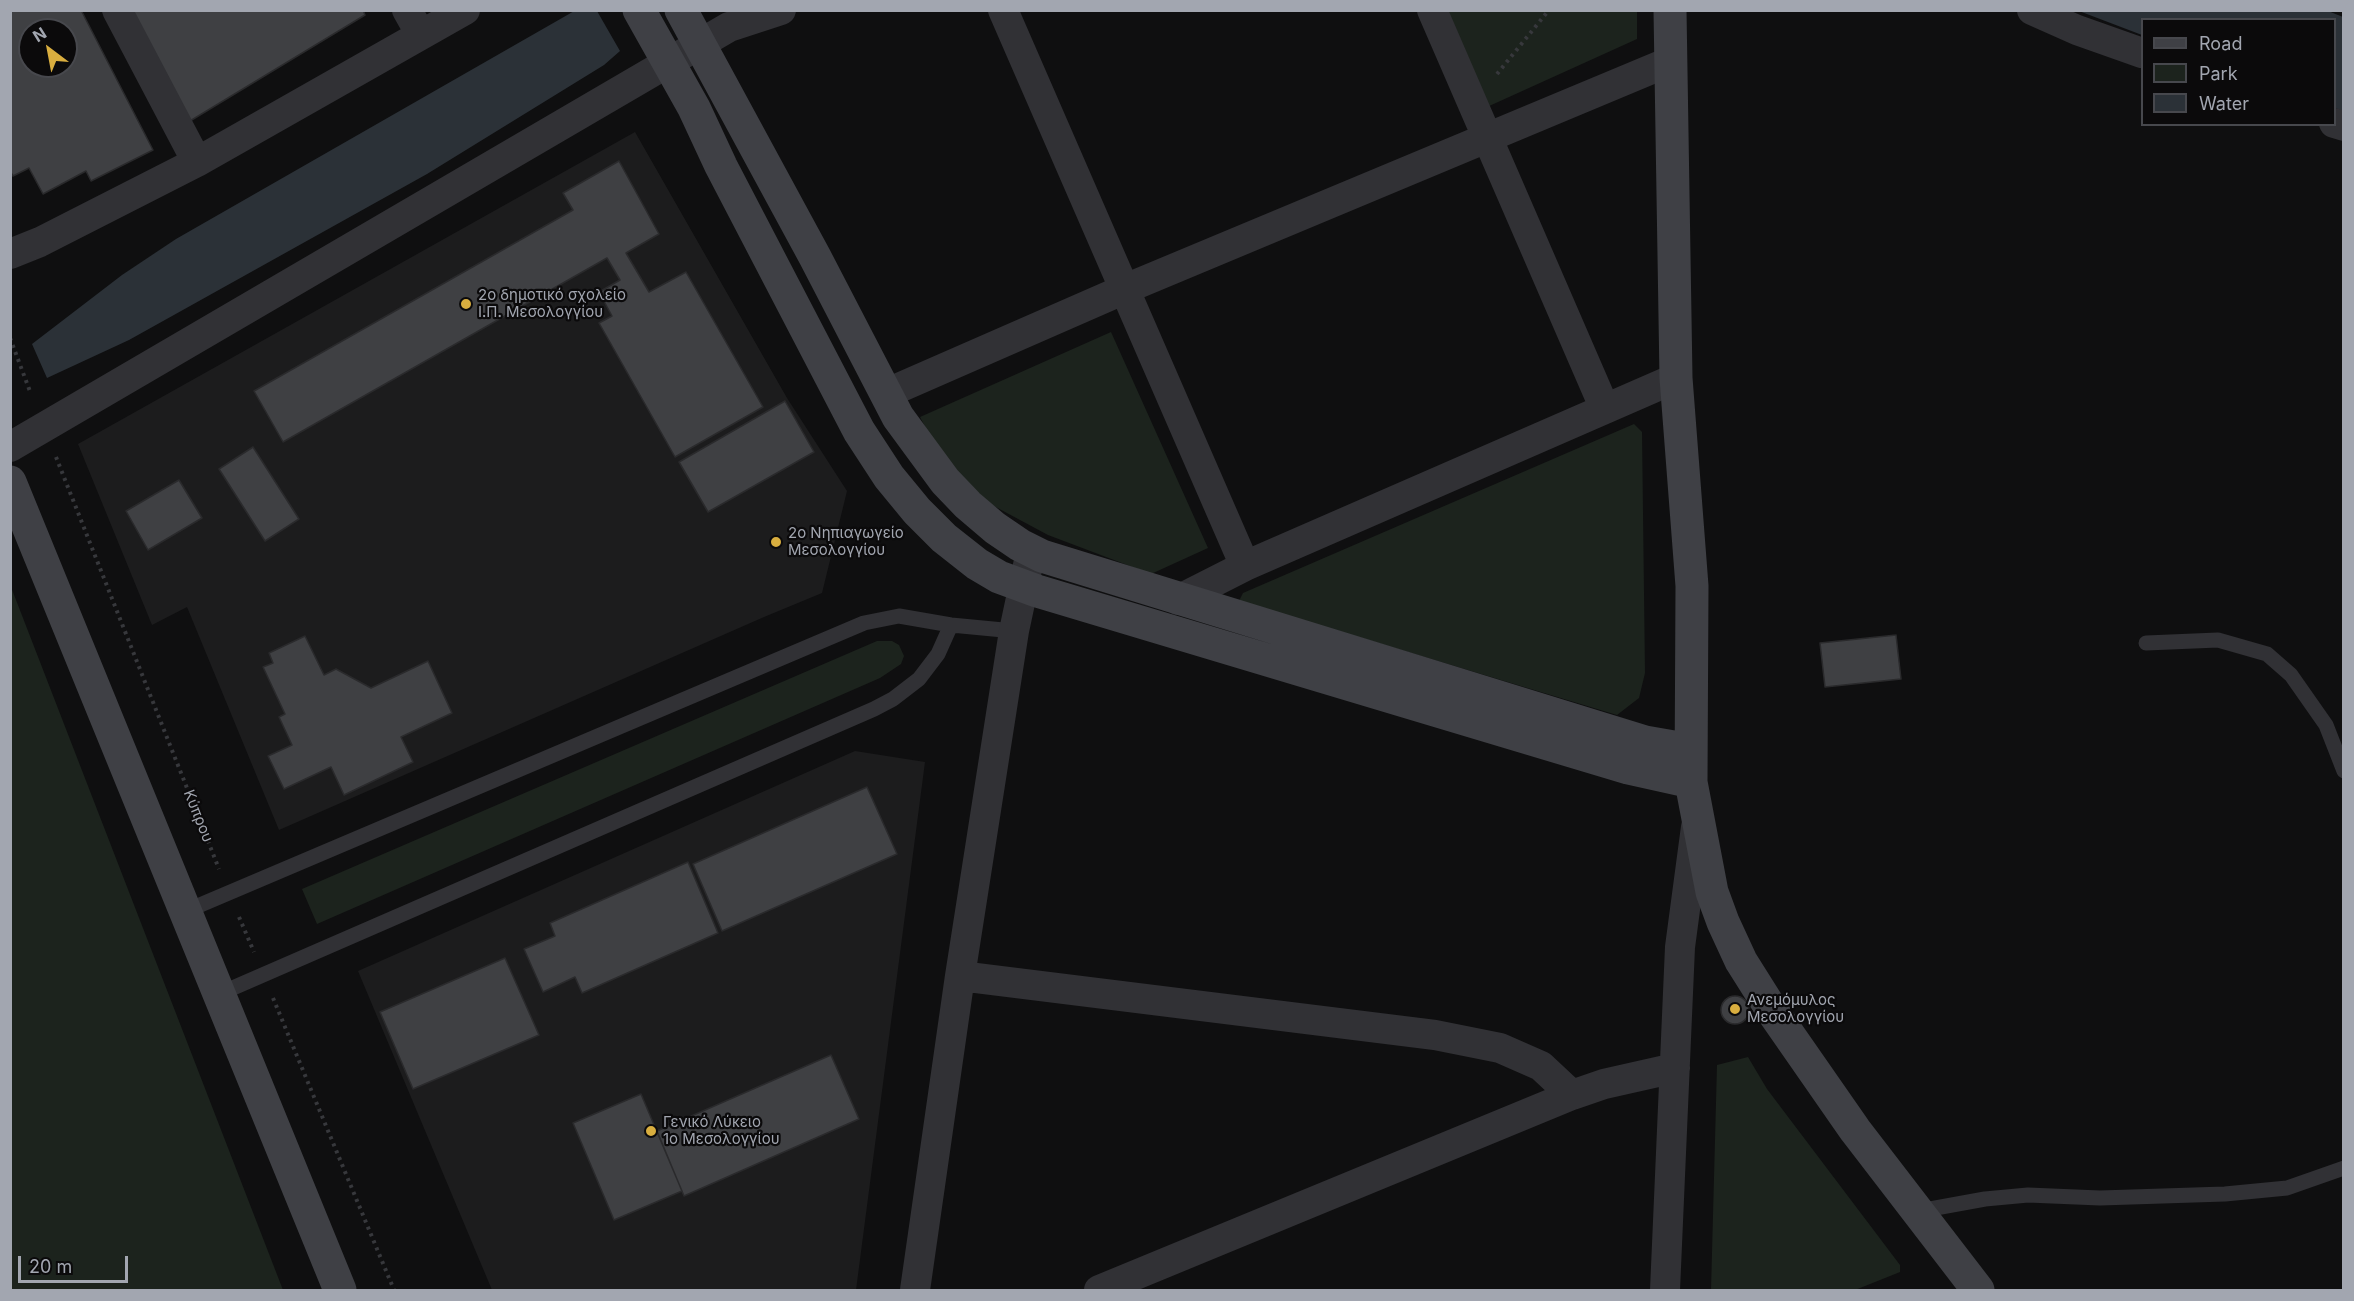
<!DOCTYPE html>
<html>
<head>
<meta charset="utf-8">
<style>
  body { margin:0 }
  #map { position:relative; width:2354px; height:1301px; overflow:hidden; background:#0f0f10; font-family:Inter,sans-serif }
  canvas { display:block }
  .frame { position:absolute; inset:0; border:12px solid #a2a6b0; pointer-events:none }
  .legend { position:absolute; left:2141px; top:18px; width:195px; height:108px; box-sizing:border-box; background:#0b0a0b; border:2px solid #47484d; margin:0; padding:8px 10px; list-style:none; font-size:18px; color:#a2a6b0 }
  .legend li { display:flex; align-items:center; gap:12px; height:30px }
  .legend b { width:30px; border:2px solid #47484d }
  .north { position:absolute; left:18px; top:18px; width:60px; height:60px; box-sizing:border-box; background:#0b0a0b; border:2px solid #47484d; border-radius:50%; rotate:328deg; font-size:16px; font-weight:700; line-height:24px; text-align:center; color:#a2a6b0 }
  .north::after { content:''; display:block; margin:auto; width:21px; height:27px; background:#d9ae3f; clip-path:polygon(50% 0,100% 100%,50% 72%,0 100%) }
  .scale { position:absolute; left:18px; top:1256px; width:110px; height:27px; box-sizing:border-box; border:3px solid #a2a6b0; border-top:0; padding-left:8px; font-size:18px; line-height:21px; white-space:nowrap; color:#a2a6b0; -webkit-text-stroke:4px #0b0a0b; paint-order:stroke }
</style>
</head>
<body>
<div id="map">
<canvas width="2354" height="1301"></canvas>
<div class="frame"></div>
<ul class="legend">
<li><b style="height:8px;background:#3f4045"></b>Road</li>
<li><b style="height:16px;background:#1c231d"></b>Park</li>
<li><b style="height:16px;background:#2b3137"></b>Water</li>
</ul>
<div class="north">N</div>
<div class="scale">20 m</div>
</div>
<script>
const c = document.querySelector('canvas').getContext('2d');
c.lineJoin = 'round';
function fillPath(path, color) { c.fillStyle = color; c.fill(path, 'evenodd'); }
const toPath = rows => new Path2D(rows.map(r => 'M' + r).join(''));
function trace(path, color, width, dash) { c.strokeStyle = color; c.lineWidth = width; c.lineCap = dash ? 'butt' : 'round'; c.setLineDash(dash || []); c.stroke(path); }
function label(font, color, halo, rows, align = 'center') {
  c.font = font + ' Inter,sans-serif'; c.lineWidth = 4.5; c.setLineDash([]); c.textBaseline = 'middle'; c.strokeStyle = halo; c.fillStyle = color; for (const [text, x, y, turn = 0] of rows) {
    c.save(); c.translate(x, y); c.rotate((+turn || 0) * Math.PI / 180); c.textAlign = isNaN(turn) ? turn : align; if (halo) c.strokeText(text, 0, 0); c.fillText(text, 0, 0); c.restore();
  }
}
fillPath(toPath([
  [635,132,787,398,847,491,822,593,764,617,279,830,187,607,152,625,78,444],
  [855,751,925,762,856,1290,492,1290,358,971]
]), '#1c1c1d');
fillPath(toPath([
  [1448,11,1637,11,1637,39,1487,107],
  [1111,332,1208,548,1151,574,1048,535,992,505,943,461,920,417],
  [1634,424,1642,432,1645,673,1639,698,1617,715,1239,601,1243,593],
  [10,587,11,587,283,1290,11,1290],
  [877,641,892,641,899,645,904,656,901,664,880,678,317,924,302,889],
  [1748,1057,1767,1089,1900,1265,1900,1272,1855,1290,1711,1290,1717,1065]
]), '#1c231d');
fillPath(toPath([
  [576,10,597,11,620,51,604,65,427,174,129,340,47,378,32,344,122,275,176,239],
  [2079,11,2328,11,2343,17,2343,111,2335,108,2334,20,2142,20,2142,35]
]), '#2b3137');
const building = toPath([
  [10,10,81,10,153,150,91,181,86,171,43,194,29,168,13,176,10,171,10,10],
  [30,30,66,30,66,66,30,66,30,30],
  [122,10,363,10,365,15,190,121,122,10],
  [619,161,659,234,626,253,649,292,686,272,763,407,675,457,599,323,612,316,599,292,620,280,607,258,283,442,254,391,573,210,563,193,619,161],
  [785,401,814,452,708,512,679,462,785,401],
  [253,447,299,519,265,541,219,469,253,447],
  [179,480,202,518,148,550,126,511,179,480],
  [1896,635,1901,679,1825,687,1820,643,1896,635],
  [305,636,324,675,336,669,371,688,428,661,452,713,401,737,413,762,344,795,331,767,284,789,268,756,292,745,279,717,285,714,263,667,273,663,269,653,305,636],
  [867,787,897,854,722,931,693,864,867,787],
  [688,862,718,933,582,993,575,977,543,992,524,949,555,936,550,923,688,862],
  [505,958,539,1035,413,1089,380,1012,505,958],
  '1721 1010a14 14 0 1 1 28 0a14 14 0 1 1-28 0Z',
  [831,1055,859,1119,684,1196,657,1131,831,1055],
  [641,1094,682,1191,614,1220,573,1123,641,1094]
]);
fillPath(building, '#3f4043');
trace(building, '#2a2a2c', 1.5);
trace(toPath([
  [1497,74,1549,10],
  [10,338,31,394],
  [56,457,219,869],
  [239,917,254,952],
  [273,998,394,1290]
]), '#37383c', 4, [3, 4.5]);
trace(toPath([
  [2146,643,2218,640,2267,654,2291,675,2326,725,2344,771],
  [186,911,864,623,899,616,951,625,1014,631],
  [219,994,874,709,893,699,919,679,938,654,951,625],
  [1919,1211,1985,1199,2028,1195,2100,1198,2225,1194,2287,1188,2344,1168]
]), '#313135', 15);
trace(toPath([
  [117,10,197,162],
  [407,10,421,35],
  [1003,10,1245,566],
  [1432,10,1605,409],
  [2032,10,2077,30,2142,53],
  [2334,123,2344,126],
  [10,254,40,242,197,162,465,10],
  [885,394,1125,289,1671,61],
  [10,447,729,27,781,10],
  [1178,600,1245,566,1676,378],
  [960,976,1435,1035,1500,1048,1541,1066,1572,1095],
  [915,1290,960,976,1014,631,1031,551],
  [1099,1290,1572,1095,1604,1084,1675,1068],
  [1665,1290,1680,947,1696,827]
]), '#313135', 30);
trace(toPath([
  [639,10,694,108,721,166,859,431,889,477,917,511,944,538,977,564,999,577,1037,591,1628,768,1691,782],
  [681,10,815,257,898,417,945,481,968,505,995,528,1020,545,1042,556,1645,742,1691,750],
  [1670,10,1676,378,1692,586,1691,782,1712,892,1723,922,1741,961,1775,1015,1855,1130,1978,1290],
  [10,482,340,1290]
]), '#3f4045', 33);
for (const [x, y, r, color] of [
  [466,304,6,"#d9ae3f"],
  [776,542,6,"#d9ae3f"],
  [1735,1009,6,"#d9ae3f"],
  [651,1131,6,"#d9ae3f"]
]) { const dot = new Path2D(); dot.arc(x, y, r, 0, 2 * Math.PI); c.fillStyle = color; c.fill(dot); trace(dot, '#0b0a0b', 2); }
label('15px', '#a2a6b0', '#0b0a0b', [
  ["2ο δημοτικό σχολείο",478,295],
  ["Ι.Π. Μεσολογγίου",478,312],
  ["2ο Νηπιαγωγείο",788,533],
  ["Μεσολογγίου",788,550],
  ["Ανεμόμυλος",1747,1000],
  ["Μεσολογγίου",1747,1017],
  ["Γενικό Λύκειο",663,1122],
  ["1ο Μεσολογγίου",663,1139]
], 'left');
label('15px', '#a2a6b0', '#0b0a0b', [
  ["Κύπρου",198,816,68]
]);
</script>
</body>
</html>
